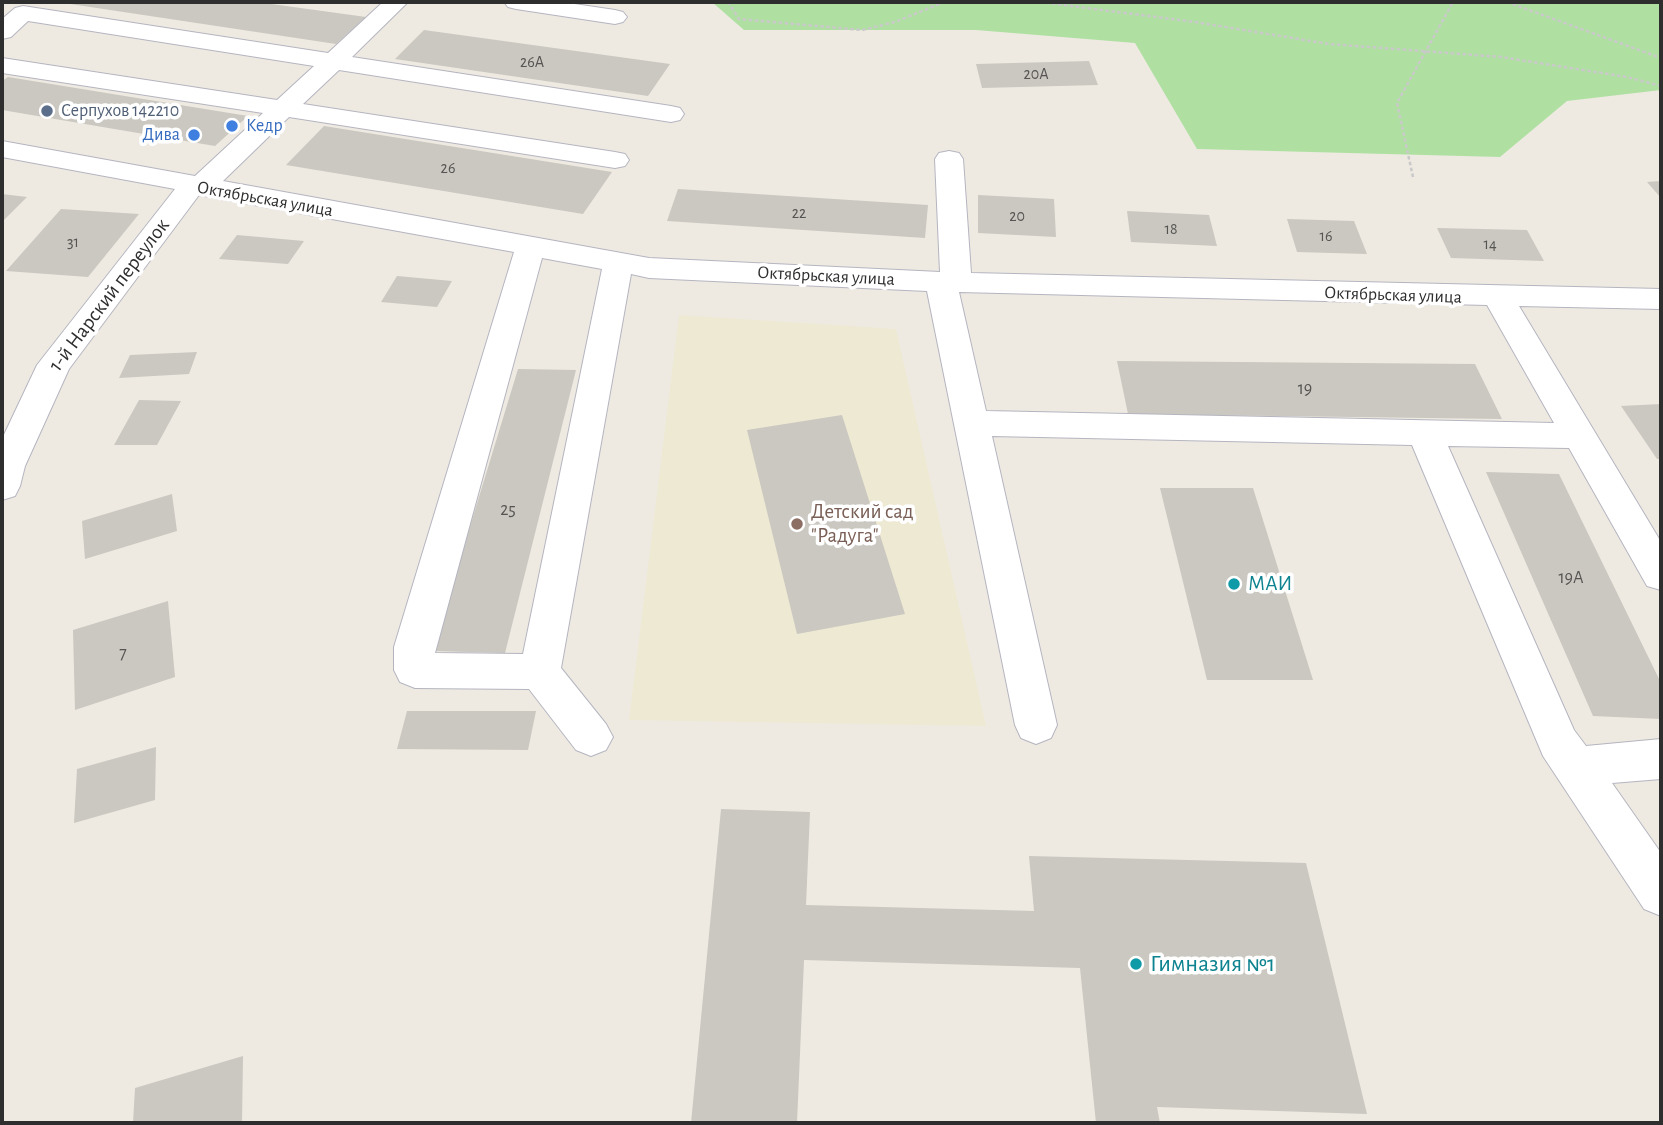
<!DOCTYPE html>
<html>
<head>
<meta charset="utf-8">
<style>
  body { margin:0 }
  #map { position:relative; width:1663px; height:1125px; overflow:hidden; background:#eeeae2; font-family:"Alegreya Sans",sans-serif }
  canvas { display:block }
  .frame { position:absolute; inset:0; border:4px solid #2e2e2e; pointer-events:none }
</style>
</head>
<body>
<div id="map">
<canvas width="1663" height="1125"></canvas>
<div class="frame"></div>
</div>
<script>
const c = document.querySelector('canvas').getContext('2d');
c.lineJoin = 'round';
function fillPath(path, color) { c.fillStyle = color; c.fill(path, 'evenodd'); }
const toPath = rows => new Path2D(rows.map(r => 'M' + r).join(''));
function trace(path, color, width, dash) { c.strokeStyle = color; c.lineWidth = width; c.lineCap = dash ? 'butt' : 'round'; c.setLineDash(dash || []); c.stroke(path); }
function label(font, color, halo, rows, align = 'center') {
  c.font = font + ' "Alegreya Sans",sans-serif'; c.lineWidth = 7; c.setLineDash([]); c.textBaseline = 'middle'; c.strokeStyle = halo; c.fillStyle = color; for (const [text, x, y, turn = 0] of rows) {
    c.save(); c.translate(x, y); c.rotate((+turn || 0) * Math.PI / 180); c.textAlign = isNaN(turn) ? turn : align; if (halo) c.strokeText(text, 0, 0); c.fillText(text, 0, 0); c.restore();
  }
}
fillPath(toPath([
  [679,315,896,329,986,726,629,720]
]), '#eee9d3');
fillPath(toPath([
  [712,2,1661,2,1661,90,1567,101,1500,157,1197,149,1135,43,976,30,744,30]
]), '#afe0a2');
fillPath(toPath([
  [57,2,257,2,366,17,336,44],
  [424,30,670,64,648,96,395,59],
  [1089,61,1098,85,982,88,976,64],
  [8,77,248,116,215,146,2,110,2,81],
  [324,126,612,172,583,214,286,165],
  [1661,181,1661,198,1647,182],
  [678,189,928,205,925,238,667,221],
  [2,194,27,197,2,222],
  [978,195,1054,199,1056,237,978,233],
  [61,209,139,214,88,277,6,271],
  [1127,211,1209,215,1217,246,1131,242],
  [1287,219,1354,221,1367,254,1297,252],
  [1437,228,1527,230,1544,261,1451,258],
  [237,235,304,241,288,264,219,259],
  [397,276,452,281,437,307,381,302],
  [197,352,189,374,119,378,130,355],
  [1117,361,1475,364,1502,419,1128,414],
  [518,369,576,370,505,653,432,651],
  [139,400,181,401,157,445,114,445],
  [1661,404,1661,459,1657,459,1621,406],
  [842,415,905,614,797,634,747,430],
  [1486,472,1559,474,1661,683,1661,719,1593,716],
  [1160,488,1253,488,1313,680,1207,680],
  [172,494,177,531,85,559,82,521],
  [168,601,175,677,75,710,73,630],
  [407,711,536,711,528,750,397,749],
  [156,747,155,800,74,823,77,769],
  [721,809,810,812,806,905,1034,911,1029,856,1306,863,1367,1114,1157,1107,1160,1123,1096,1123,1080,968,804,960,797,1123,691,1123],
  [243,1056,242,1123,133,1123,135,1088]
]), '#cac8c0');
const minor = toPath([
  [383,2,408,2,352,57,671,106,680,108,684,114,680,120,671,122,339,70,303,104,615,152,625,154,629,160,625,166,615,168,289,117,223,181,649,258,940,272,935,159,939,153,949,151,959,153,963,159,971,273,1661,289,1661,309,1519,306,1661,542,1661,590,1647,586,1569,448,1448,446,1574,730,1586,746,1661,739,1661,779,1612,783,1661,853,1661,916,1644,909,1543,756,1412,445,992,436,1057,725,1051,738,1036,744,1021,738,1015,725,927,291,649,278,631,274,561,668,606,724,613,737,606,750,591,756,576,750,529,689,415,688,400,682,394,670,394,647,514,252,199,195,69,369,25,466,20,486,15,496,2,500,2,439,37,365,175,189,2,157,2,141,195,176,263,113,2,73,2,58,277,100,314,66,28,21,11,37,2,39,2,19,15,8,23,6,328,53,383,2],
  [542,258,602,269,523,654,435,653,542,258],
  [959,292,1487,305,1554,423,986,411,959,292],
  [504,2,561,2,615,10,623,12,627,17,623,22,615,24,516,9,508,7,504,2]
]);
trace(minor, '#b5b5c0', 2);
trace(toPath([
  [728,2,739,19,862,30,895,22,944,2],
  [1040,2,1195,22,1329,44,1501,57,1627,77,1661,86],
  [1507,2,1661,58],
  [1413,177,1397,103,1453,2]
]), '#c9c9c9', 2.5, [3.5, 2.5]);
fillPath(minor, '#fff');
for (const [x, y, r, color] of [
  [47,111,7,"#5c6f8a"],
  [232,126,7,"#3f7fe0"],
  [194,135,7,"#3f7fe0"],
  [797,524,7,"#8d6e63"],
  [1234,584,7,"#0f9aa8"],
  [1136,964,7,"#0f9aa8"]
]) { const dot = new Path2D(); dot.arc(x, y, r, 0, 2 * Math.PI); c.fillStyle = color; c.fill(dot); trace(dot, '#fff', 2.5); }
label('16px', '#555452', null, [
  ["26А",532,62],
  ["20А",1036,74],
  ["26",448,168],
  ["22",799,213],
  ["20",1017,216],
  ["18",1171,229],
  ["16",1326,236],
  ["31",73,242],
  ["14",1490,244]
]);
label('18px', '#4e5e75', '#fff', [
  ["Серпухов 142210",61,111]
], 'left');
label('18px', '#366cbe', '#fff', [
  ["Кедр",246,126],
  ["Дива",180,135,"right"]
], 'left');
label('18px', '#2e2e2e', '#fff', [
  ["Октябрьская улица",265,199,10],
  ["Октябрьская улица",826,276,3],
  ["Октябрьская улица",1393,295,2]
]);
label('18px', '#555452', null, [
  ["19",1305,389],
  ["25",508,510],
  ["19А",1571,578],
  ["7",123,654]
]);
label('21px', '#2e2e2e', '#fff', [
  ["1-й Нарский переулок",109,295,-53]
]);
label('21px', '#785e54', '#fff', [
  ["Детский сад",811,512],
  ["\"Радуга\"",811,536]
], 'left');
label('21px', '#0d838f', '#fff', [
  ["МАИ",1248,584]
], 'left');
label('24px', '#0d838f', '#fff', [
  ["Гимназия №1",1150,964]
], 'left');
</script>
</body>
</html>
